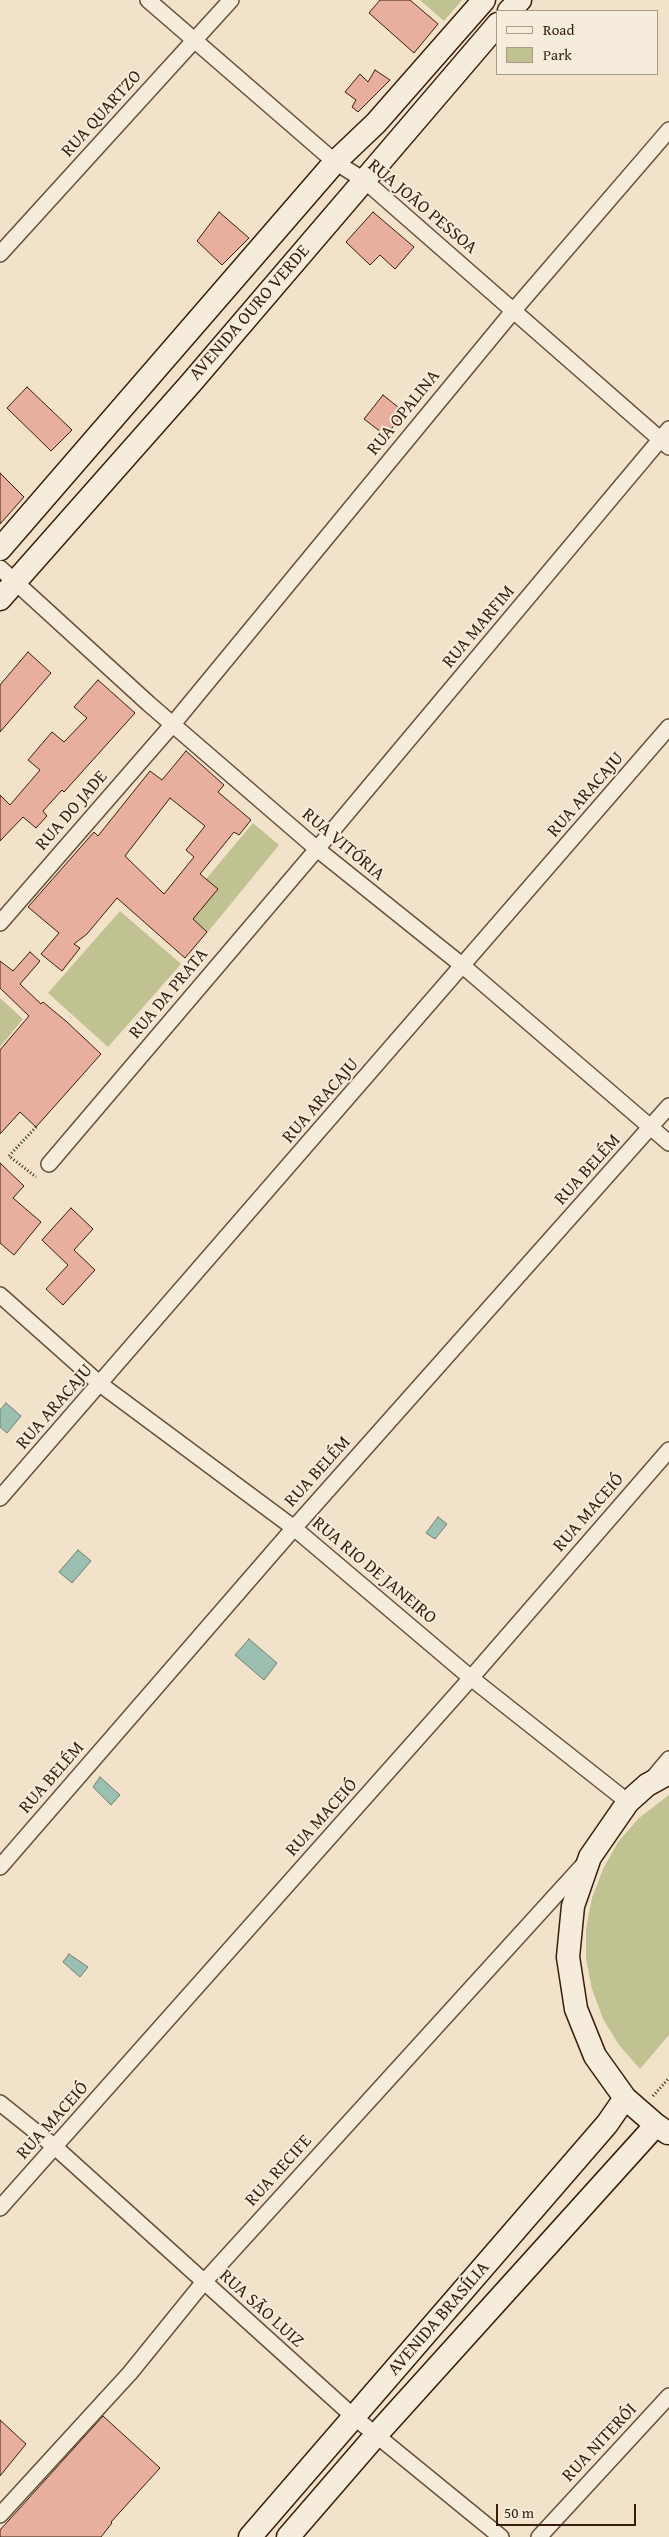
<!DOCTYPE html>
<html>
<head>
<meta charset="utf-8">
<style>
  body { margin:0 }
  #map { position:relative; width:669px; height:2537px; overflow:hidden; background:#f1e2c9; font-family:"Gentium Book Plus",serif }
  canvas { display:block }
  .legend { position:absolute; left:496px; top:10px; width:162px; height:65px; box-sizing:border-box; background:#f6ecdc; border:1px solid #aa9a88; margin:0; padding:6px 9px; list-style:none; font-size:15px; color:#371f0b }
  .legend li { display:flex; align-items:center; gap:10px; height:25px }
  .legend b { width:25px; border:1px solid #aa9a88 }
  .scale { position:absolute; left:496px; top:2504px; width:140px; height:22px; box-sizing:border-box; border:2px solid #371f0b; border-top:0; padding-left:6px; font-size:15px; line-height:18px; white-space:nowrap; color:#371f0b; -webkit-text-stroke:4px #f6ecdc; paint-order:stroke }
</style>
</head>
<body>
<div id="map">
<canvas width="669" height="2537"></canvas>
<ul class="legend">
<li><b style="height:6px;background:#f6ecdc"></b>Road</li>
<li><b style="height:14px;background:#c0c292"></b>Park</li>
</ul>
<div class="scale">50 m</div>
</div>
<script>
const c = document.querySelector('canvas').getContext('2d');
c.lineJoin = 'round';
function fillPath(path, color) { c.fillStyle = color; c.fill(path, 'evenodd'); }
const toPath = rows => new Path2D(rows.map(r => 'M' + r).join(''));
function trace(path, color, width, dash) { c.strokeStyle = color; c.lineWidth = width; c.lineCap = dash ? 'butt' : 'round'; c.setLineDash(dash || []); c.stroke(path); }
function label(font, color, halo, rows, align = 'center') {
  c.font = font + ' "Gentium Book Plus",serif'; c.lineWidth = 4; c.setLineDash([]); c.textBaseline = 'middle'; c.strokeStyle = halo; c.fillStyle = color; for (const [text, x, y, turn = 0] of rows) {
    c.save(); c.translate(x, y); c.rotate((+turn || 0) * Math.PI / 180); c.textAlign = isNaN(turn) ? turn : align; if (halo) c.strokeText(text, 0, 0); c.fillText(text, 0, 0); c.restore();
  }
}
fillPath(toPath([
  [420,0,462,0,444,21],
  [253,823,279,845,207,933,192,920,206,879],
  [120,911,181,964,108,1047,48,993],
  [0,998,23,1019,0,1047],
  [669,1795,669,2035,640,2069,619,2045,603,2019,592,1989,586,1959,586,1928,592,1898,603,1869,618,1842,639,1818]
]), '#c0c292');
const water = toPath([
  [6,1403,21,1416,7,1433,0,1427,0,1410,6,1403],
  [438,1517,447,1524,435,1539,426,1533,438,1517],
  [78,1550,91,1561,72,1583,59,1572,78,1550],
  [249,1639,277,1663,264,1680,235,1655,249,1639],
  [100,1777,120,1795,111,1805,93,1787,100,1777],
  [69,1954,88,1967,80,1977,63,1962,69,1954]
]);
fillPath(water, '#9bbfb1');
trace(water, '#737f6f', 1);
const building = toPath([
  [380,0,410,0,438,24,414,53,369,13,380,0],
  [375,70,390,80,358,112,352,107,356,100,345,92,360,74,368,82,375,70],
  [219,212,249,238,222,265,197,241,219,212],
  [373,212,414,247,395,269,380,255,370,265,346,242,373,212],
  [27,387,72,430,51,451,7,408,27,387],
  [383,395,404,412,386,436,364,419,383,395],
  [0,473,24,497,0,524,0,473],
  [28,652,51,673,0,732,0,685,28,652],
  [98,680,135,713,64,792,62,790,43,811,47,816,36,828,23,817,0,841,0,795,10,805,40,770,28,760,52,732,64,742,87,718,74,707,98,680],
  [186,751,224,785,218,792,251,820,239,835,234,832,200,874,218,889,193,919,207,932,185,958,117,898,87,934,74,944,80,948,62,971,41,954,59,933,28,907,94,832,98,836,150,771,162,780,186,751],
  [170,798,205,826,186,850,194,857,164,894,125,856,170,798],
  [30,952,40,961,20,984,41,1004,43,1002,67,1022,101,1054,36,1127,20,1112,0,1134,0,1050,29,1016,0,988,0,961,13,971,30,952],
  [0,1163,24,1186,13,1198,41,1222,14,1255,0,1243,0,1163],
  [71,1208,93,1229,74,1250,95,1270,63,1305,46,1289,68,1265,42,1240,71,1208],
  [103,2416,160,2468,111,2522,112,2523,101,2537,0,2537,0,2530,103,2416],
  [0,2420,26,2444,0,2476,0,2420]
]);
fillPath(building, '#e8af9f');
trace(building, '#371f0b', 1);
const street = toPath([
  [148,0,335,162,364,180,669,447],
  [0,254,231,0],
  [0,568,149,704,317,849,463,966,669,1143],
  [0,923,173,724,514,310,669,130],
  [49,1164,317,849,669,429],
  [0,1295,100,1384,294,1528,471,1678,628,1802],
  [0,1498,669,727],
  [653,1778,669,1759],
  [0,1867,294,1528,669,1106],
  [0,2103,55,2147,354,2417,501,2537],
  [0,2208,471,1678,669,1450],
  [0,2515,130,2373,203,2283,585,1863],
  [539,2537,669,2396]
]);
const secondary = toPath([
  [509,11,520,0],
  [0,549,335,162,376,123,484,0],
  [0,599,191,383,498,24],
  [668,2133,656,2125,625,2098,595,2056,576,2009,568,1957,573,1906,590,1857,628,1802,647,1785,669,1773],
  [250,2537,607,2124,625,2098],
  [288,2537,377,2434,656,2125]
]);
trace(street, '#66503a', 18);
trace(secondary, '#371f0b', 25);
trace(toPath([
  [36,1127,9,1156,36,1177],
  [653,2096,669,2078]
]), '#371f0b', 3, [1, 2.5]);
trace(street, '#f6ecdc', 15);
trace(secondary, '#f6ecdc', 22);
label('18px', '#371f0b', '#f6ecdc', [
  ["RUA QUARTZO",102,114,-48],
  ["RUA JOÃO PESSOA",422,207,40],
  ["AVENIDA OURO VERDE",250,313,-49],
  ["RUA OPALINA",404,413,-51],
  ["RUA MARFIM",479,627,-50],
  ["RUA ARACAJU",586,795,-49],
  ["RUA DO JADE",72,811,-49],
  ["RUA VITÓRIA",343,845,40],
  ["RUA DA PRATA",169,994,-50],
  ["RUA ARACAJU",321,1101,-49],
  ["RUA BELÉM",588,1170,-48],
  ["RUA ARACAJU",55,1407,-49],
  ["RUA BELÉM",318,1472,-48],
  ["RUA MACEIÓ",589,1513,-49],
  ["RUA RIO DE JANEIRO",374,1571,40],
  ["RUA BELÉM",52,1778,-49],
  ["RUA MACEIÓ",322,1818,-48],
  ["RUA MACEIÓ",53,2121,-48],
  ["RUA RECIFE",279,2171,-48],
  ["RUA SÃO LUIZ",261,2309,42],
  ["AVENIDA BRASÍLIA",439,2319,-49],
  ["RUA NITERÓI",600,2443,-47]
]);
</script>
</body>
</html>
